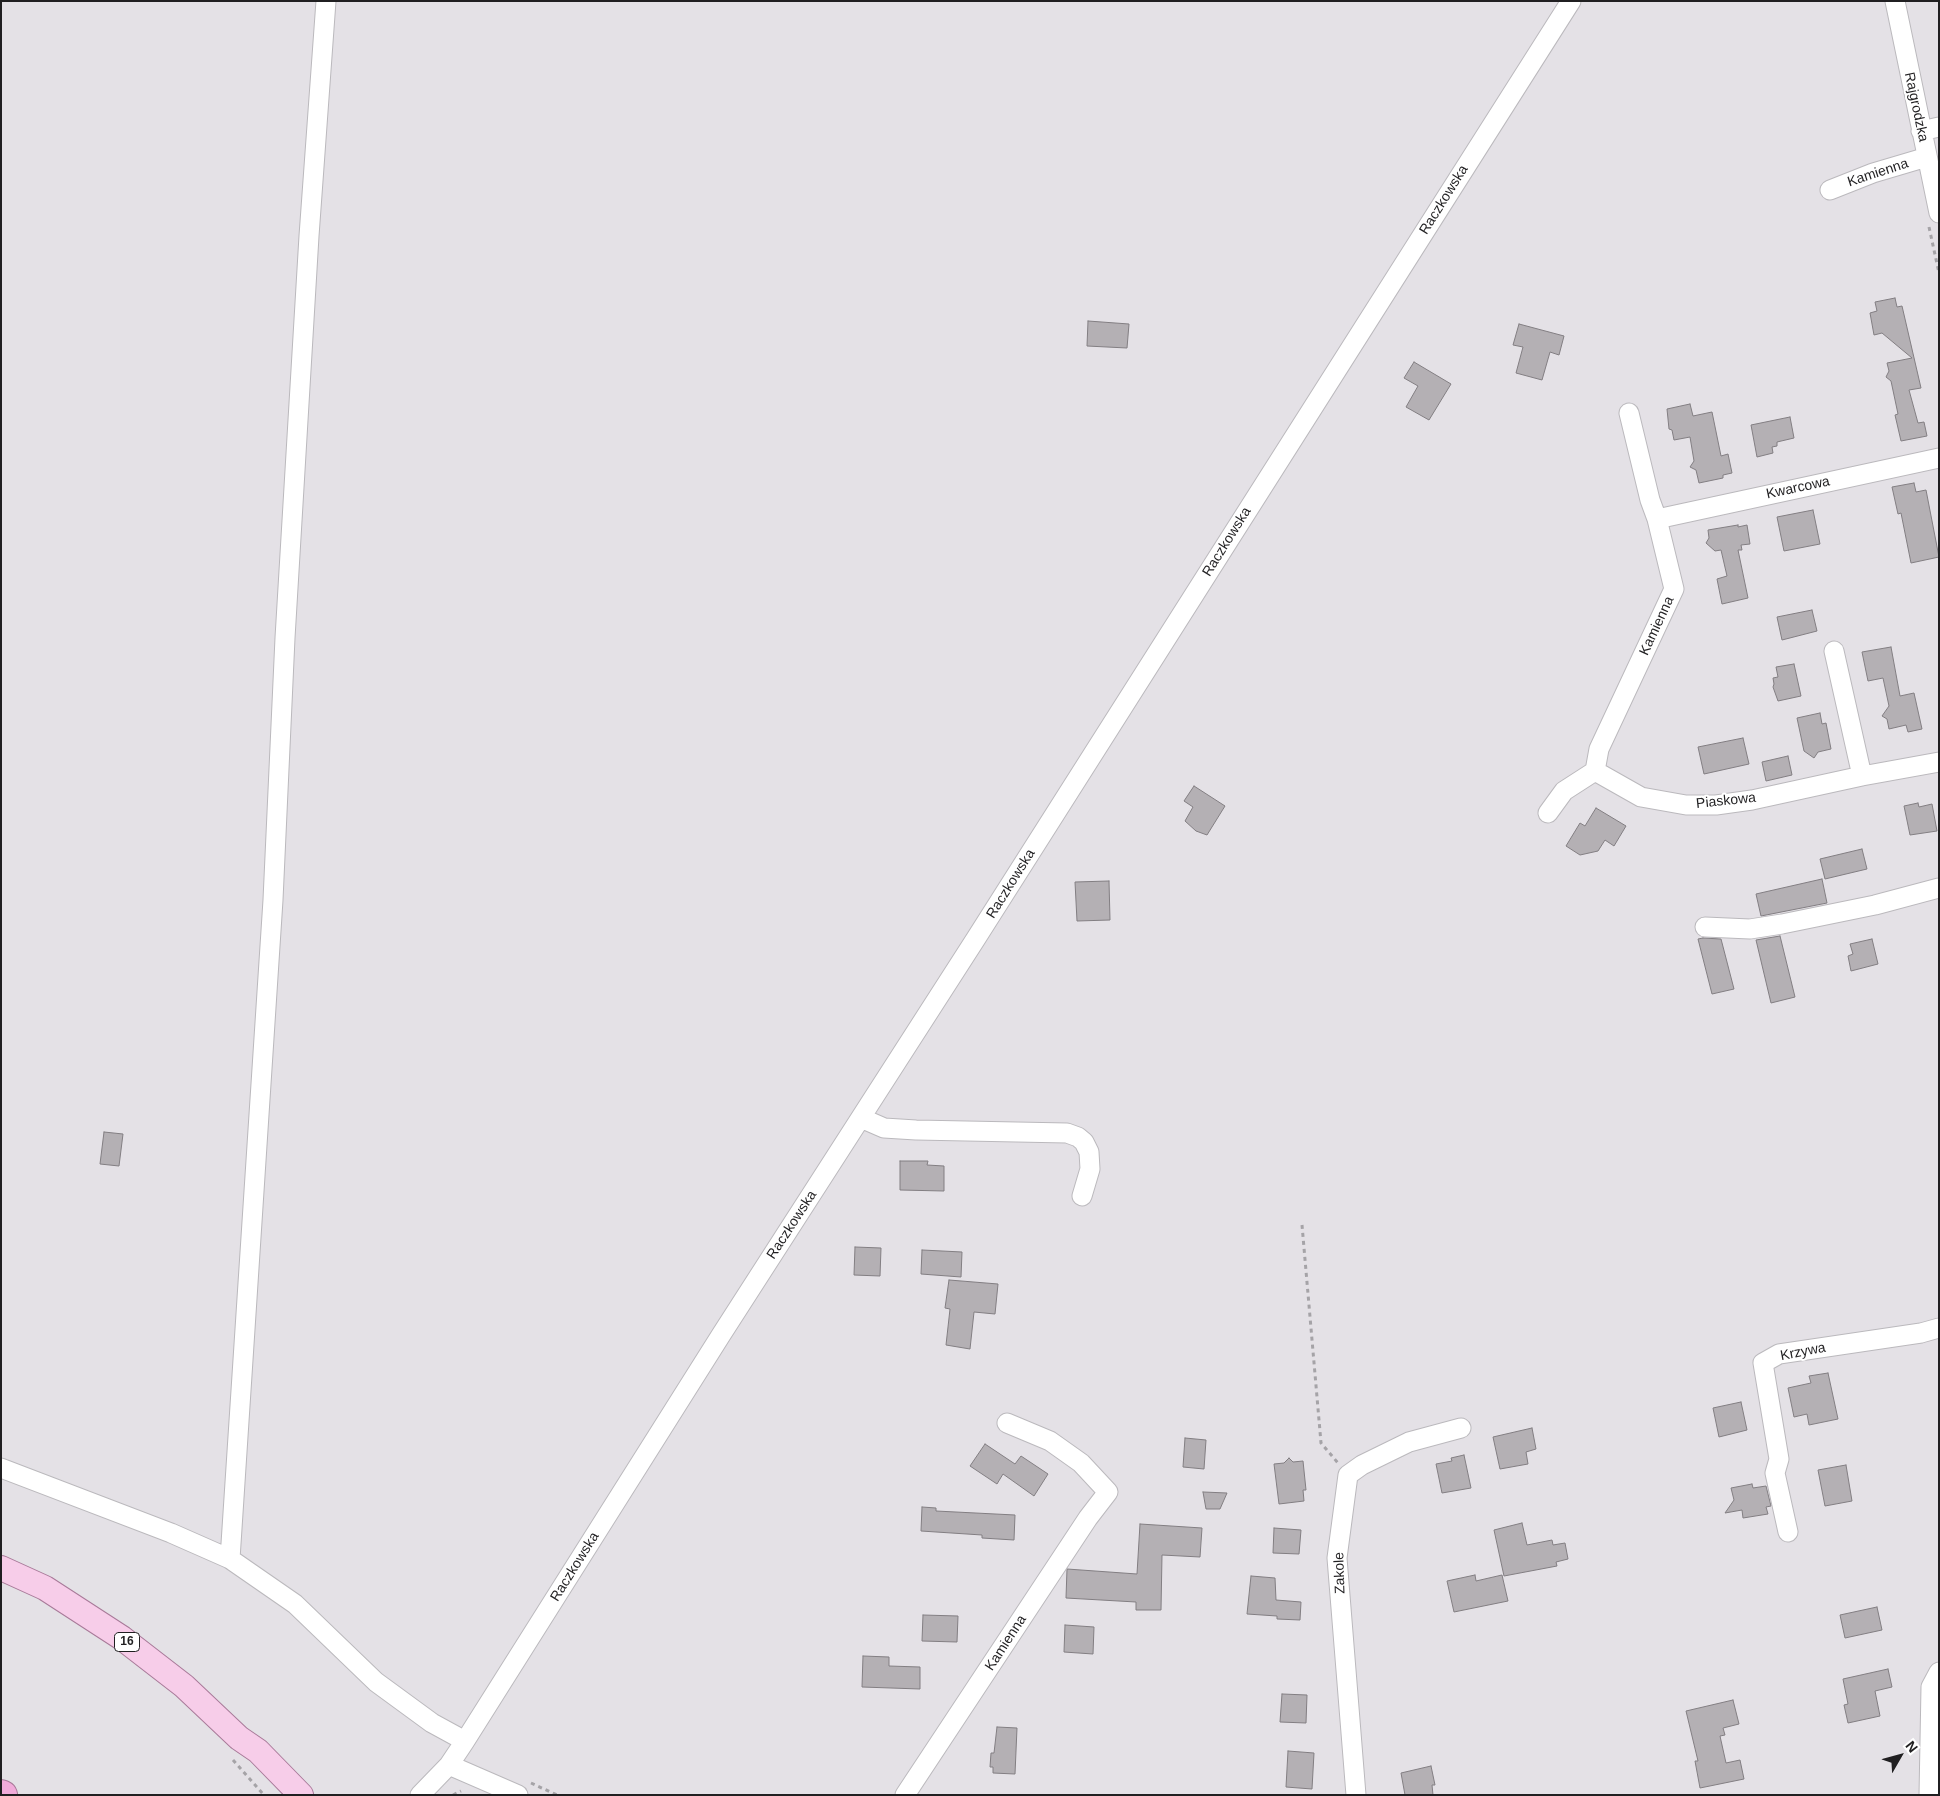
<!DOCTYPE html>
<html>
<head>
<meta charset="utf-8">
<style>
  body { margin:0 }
  #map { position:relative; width:1940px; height:1796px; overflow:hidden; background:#e4e1e6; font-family:Arial,sans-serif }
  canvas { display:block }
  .frame { position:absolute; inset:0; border:2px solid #201f21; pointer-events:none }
  .north { position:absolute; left:1875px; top:1731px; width:50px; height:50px; -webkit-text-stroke:4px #fff; paint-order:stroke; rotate:52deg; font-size:14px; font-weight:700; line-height:20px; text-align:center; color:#201f21 }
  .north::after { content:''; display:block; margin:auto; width:18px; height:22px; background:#201f21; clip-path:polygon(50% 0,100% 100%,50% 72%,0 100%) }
</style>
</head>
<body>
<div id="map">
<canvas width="1940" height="1796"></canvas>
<div class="frame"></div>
<div class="north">N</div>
</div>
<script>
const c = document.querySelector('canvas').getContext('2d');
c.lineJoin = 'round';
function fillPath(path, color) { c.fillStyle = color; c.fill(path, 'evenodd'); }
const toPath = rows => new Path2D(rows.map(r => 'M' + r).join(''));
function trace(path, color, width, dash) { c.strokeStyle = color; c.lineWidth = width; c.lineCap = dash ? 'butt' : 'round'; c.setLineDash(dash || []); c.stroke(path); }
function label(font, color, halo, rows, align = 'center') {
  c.font = font + ' Arial,sans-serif'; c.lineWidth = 4; c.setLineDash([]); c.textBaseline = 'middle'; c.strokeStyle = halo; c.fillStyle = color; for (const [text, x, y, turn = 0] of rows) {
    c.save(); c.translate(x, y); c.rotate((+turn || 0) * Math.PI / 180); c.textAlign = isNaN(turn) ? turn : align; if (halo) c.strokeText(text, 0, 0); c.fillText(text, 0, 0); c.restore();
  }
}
const building = toPath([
  [1895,298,1897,307,1902,306,1921,388,1909,390,1918,423,1924,422,1927,436,1901,441,1895,415,1898,414,1891,381,1886,377,1889,371,1887,363,1912,358,1882,333,1874,335,1870,313,1877,311,1875,302,1895,298],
  [1088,321,1129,324,1127,348,1087,346,1088,321],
  [1519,324,1564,336,1559,355,1550,352,1542,380,1516,373,1523,347,1513,345,1519,324],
  [1414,362,1451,384,1429,420,1406,407,1418,386,1404,378,1414,362],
  [1690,404,1693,416,1712,412,1721,456,1728,454,1732,473,1723,475,1723,478,1699,483,1696,470,1690,467,1694,461,1690,437,1674,440,1672,430,1669,429,1667,409,1690,404],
  [1790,417,1794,438,1777,442,1777,446,1772,447,1773,453,1757,457,1751,425,1790,417],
  [1914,483,1916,492,1926,490,1939,557,1911,563,1901,513,1898,514,1892,487,1914,483],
  [1813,510,1820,544,1784,551,1777,517,1813,510],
  [1738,525,1738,527,1747,525,1750,544,1741,545,1742,550,1738,550,1748,598,1722,604,1717,579,1727,576,1721,550,1715,551,1706,543,1709,538,1708,530,1738,525],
  [1812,610,1817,631,1782,640,1777,617,1812,610],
  [1891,647,1900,696,1914,693,1922,729,1908,732,1906,725,1889,729,1887,719,1882,716,1889,706,1883,678,1868,681,1862,652,1891,647],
  [1794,664,1801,696,1778,701,1773,687,1774,684,1773,678,1778,677,1776,667,1794,664],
  [1820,713,1822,724,1826,723,1831,749,1818,752,1814,758,1804,751,1797,718,1820,713],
  [1743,738,1749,764,1704,774,1698,747,1743,738],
  [1788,756,1792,775,1766,781,1762,762,1788,756],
  [1194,786,1225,806,1207,835,1196,831,1185,821,1193,807,1184,801,1194,786],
  [1918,803,1919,807,1932,804,1937,831,1910,835,1904,806,1918,803],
  [1596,808,1626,826,1614,846,1605,840,1598,851,1580,855,1566,846,1580,823,1585,826,1596,808],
  [1862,849,1867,869,1825,879,1820,859,1862,849],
  [1822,879,1827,903,1761,916,1756,894,1822,879],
  [1109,881,1110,920,1077,921,1075,882,1109,881],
  [1780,936,1795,997,1771,1003,1756,940,1780,936],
  [1703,938,1721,939,1734,989,1712,994,1698,939,1703,938],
  [1872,939,1878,964,1851,971,1848,956,1853,954,1850,944,1872,939],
  [104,1132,123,1134,119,1166,100,1164,104,1132],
  [900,1161,928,1161,927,1165,944,1166,944,1191,900,1190,900,1161],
  [855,1247,881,1248,880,1276,854,1275,855,1247],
  [922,1250,962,1252,961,1277,921,1274,922,1250],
  [949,1280,998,1284,995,1314,974,1312,970,1349,946,1345,950,1309,945,1308,949,1280],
  [1828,1373,1838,1419,1809,1425,1807,1414,1794,1417,1788,1388,1811,1383,1809,1376,1828,1373],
  [1741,1402,1747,1430,1719,1437,1713,1408,1741,1402],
  [1532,1428,1536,1449,1526,1452,1528,1464,1500,1469,1493,1437,1532,1428],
  [1185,1438,1206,1440,1204,1469,1183,1467,1185,1438],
  [985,1444,1015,1464,1021,1456,1048,1474,1034,1496,1003,1474,997,1484,970,1466,985,1444],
  [1464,1455,1471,1488,1442,1493,1436,1464,1452,1461,1451,1458,1464,1455],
  [1289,1458,1293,1462,1303,1461,1306,1490,1303,1490,1304,1501,1279,1504,1274,1464,1284,1463,1289,1458],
  [1846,1465,1852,1501,1825,1506,1818,1470,1846,1465],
  [1752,1484,1753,1488,1766,1486,1771,1506,1766,1507,1768,1514,1743,1518,1742,1510,1725,1513,1734,1500,1731,1488,1752,1484],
  [1203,1492,1227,1493,1220,1509,1206,1509,1203,1492],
  [922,1507,936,1508,936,1511,1015,1515,1014,1540,982,1538,982,1535,921,1531,922,1507],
  [1522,1523,1527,1545,1552,1540,1553,1545,1565,1543,1568,1559,1556,1562,1557,1566,1504,1576,1494,1530,1522,1523],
  [1140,1524,1202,1528,1200,1557,1162,1555,1161,1610,1136,1610,1136,1602,1066,1598,1067,1569,1137,1574,1140,1524],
  [1274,1528,1301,1530,1299,1554,1273,1553,1274,1528],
  [1475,1575,1476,1581,1502,1575,1508,1601,1454,1612,1447,1581,1475,1575],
  [1251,1576,1275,1578,1276,1600,1301,1602,1300,1620,1277,1619,1277,1616,1247,1614,1251,1576],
  [1877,1607,1882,1630,1845,1638,1840,1615,1877,1607],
  [923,1615,958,1616,957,1642,922,1641,923,1615],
  [1065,1625,1094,1627,1093,1654,1064,1652,1065,1625],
  [863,1656,889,1657,889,1666,920,1667,920,1689,862,1687,863,1656],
  [1888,1669,1892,1687,1875,1691,1880,1716,1848,1723,1844,1705,1848,1704,1843,1679,1888,1669],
  [1282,1694,1307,1695,1306,1723,1280,1722,1282,1694],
  [1733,1700,1739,1724,1723,1728,1725,1735,1720,1736,1726,1763,1740,1760,1744,1779,1700,1788,1695,1761,1698,1761,1686,1711,1733,1700],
  [997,1727,1017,1728,1015,1774,993,1773,993,1767,990,1767,991,1753,994,1753,997,1727],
  [1288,1751,1314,1753,1312,1789,1286,1787,1288,1751],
  [1431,1766,1435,1785,1432,1785,1433,1795,1405,1795,1401,1773,1431,1766]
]);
fillPath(building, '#b4b0b4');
trace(building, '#827e82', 1);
const minor = toPath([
  [1895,1,1939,213],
  [1921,131,1939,127],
  [1830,190,1873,173,1927,157],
  [1657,519,1939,458],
  [1834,651,1862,776],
  [1595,771,1641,797,1686,805,1716,805,1752,800,1862,776,1939,762],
  [1548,813,1564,791,1595,771,1599,749,1674,589,1657,519,1650,500,1629,413],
  [1705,927,1750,929,1782,924,1875,905,1939,888],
  [861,1118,884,1128,916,1130,1067,1133,1078,1137,1084,1142,1089,1152,1090,1169,1082,1196],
  [1,1468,171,1533,230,1559,295,1604,376,1682,432,1723,465,1741],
  [1788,1532,1775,1473,1779,1459,1763,1363,1779,1354,1921,1333,1939,1328],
  [230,1559,273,900,285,638,309,236,326,1],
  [449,1765,518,1795],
  [420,1795,449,1765,465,1741,721,1335,975,940,1571,1],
  [905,1795,1088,1518,1108,1492,1081,1463,1050,1441,1007,1423],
  [1356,1795,1337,1558,1348,1475,1362,1465,1409,1442,1461,1428],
  [1929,1795,1931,1687,1939,1672]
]);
const major = toPath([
  [1,1568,45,1588,122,1638,184,1686,239,1738,258,1751,301,1795]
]);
const highway = toPath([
  [1,1794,3,1795]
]);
trace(minor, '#bbb9bd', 21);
trace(major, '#a87a99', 26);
trace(highway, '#a87a99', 30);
trace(toPath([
  [1929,227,1939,273],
  [1302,1225,1321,1443,1338,1463],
  [233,1760,264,1795],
  [531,1783,557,1795],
  [453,1795,461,1791]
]), '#a5a3a7', 3, [4, 4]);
trace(minor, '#fff', 19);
trace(major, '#f7cde9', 24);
trace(highway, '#f1abda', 28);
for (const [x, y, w] of [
  [127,1642,25]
]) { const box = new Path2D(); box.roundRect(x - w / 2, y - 9.5, w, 19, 4); c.fillStyle = '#fff'; c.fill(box); trace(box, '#201f21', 1); }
label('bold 12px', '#201f21', null, [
  ["16",127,1642]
]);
label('14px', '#201f21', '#fff', [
  ["Rajgrodzka",1916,107,78],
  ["Kamienna",1878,173,-18],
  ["Raczkowska",1444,200,-58],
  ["Kwarcowa",1798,488,-12],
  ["Raczkowska",1227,542,-58],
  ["Kamienna",1657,626,-65],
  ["Piaskowa",1726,801,-6],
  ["Raczkowska",1011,884,-58],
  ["Raczkowska",792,1225,-57],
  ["Krzywa",1803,1352,-11],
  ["Raczkowska",575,1567,-58],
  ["Zakole",1340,1573,-92],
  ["Kamienna",1006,1643,-57]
]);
</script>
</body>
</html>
